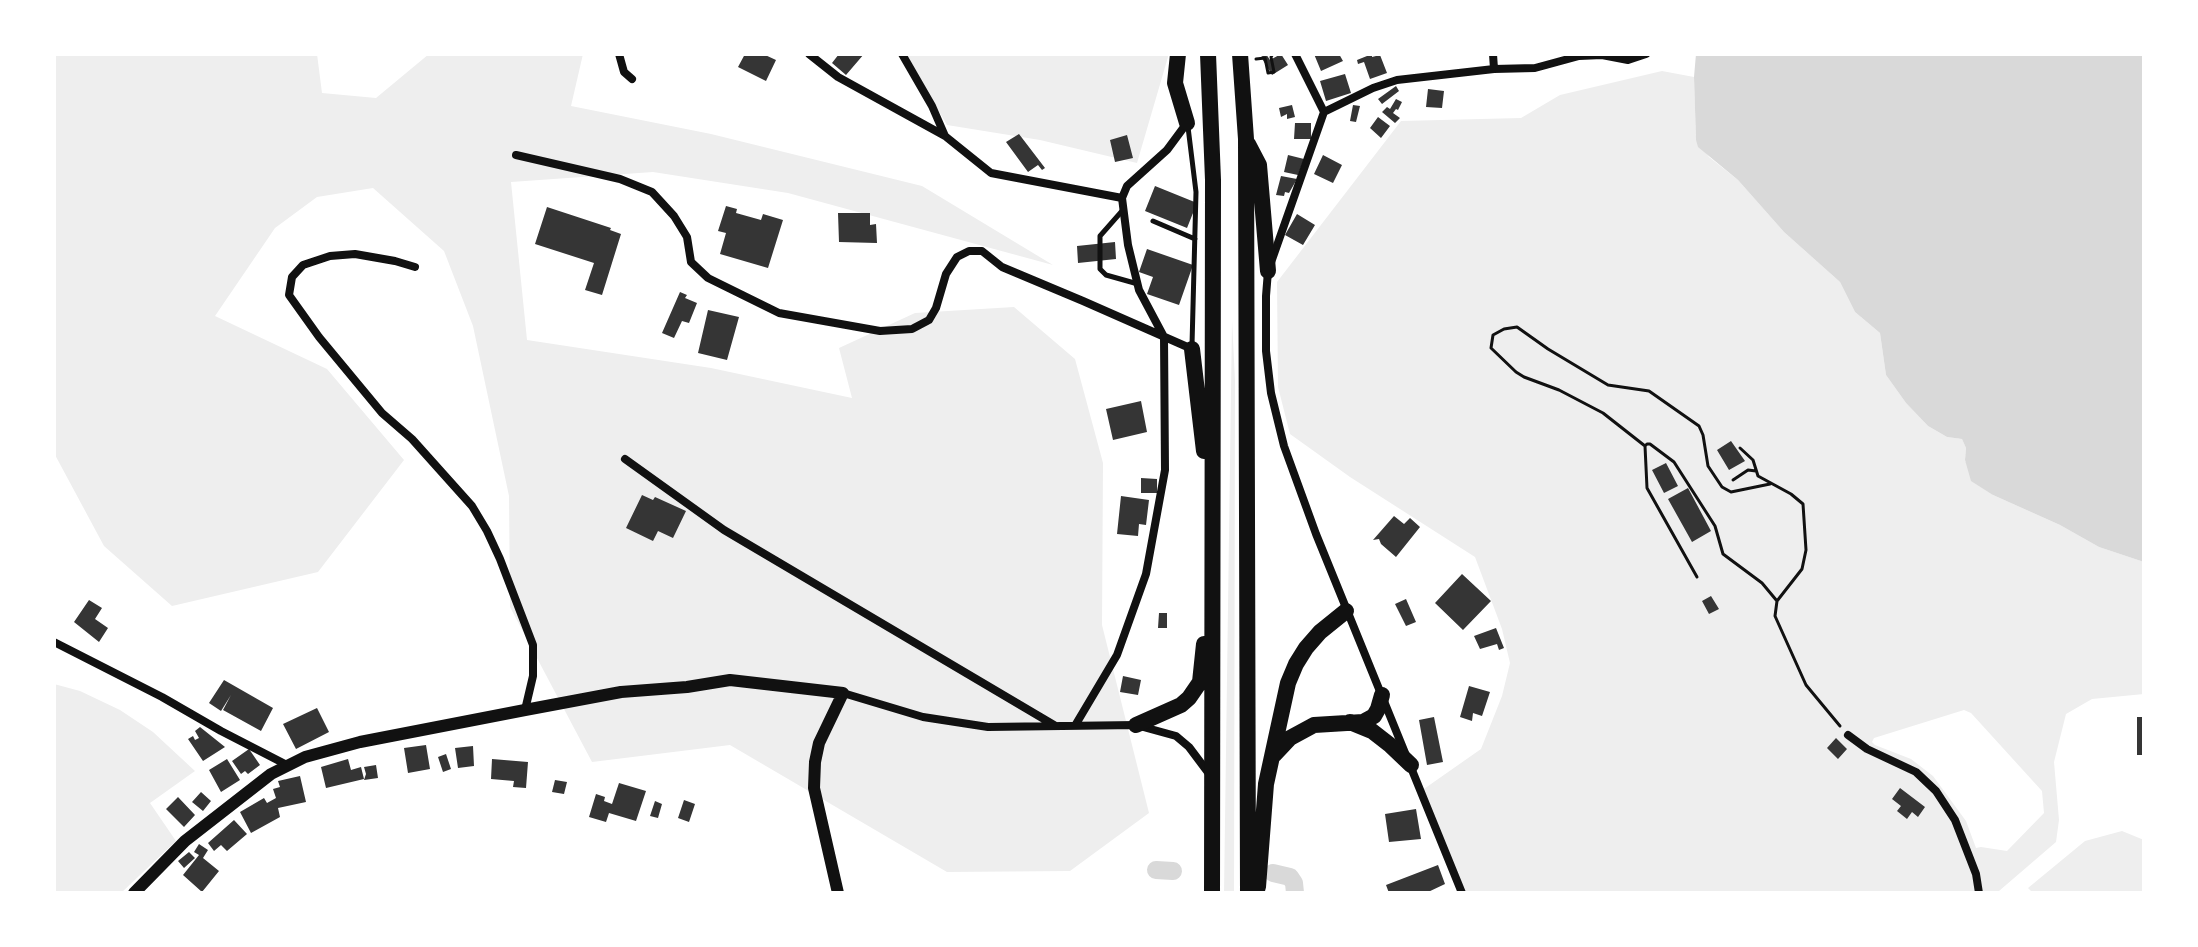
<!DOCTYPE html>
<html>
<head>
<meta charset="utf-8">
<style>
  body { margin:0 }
  #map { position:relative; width:2198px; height:947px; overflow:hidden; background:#fff; font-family:Mulish,sans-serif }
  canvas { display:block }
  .frame { position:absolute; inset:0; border:56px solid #fff; pointer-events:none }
</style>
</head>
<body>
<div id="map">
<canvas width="2198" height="947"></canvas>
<div class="frame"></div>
</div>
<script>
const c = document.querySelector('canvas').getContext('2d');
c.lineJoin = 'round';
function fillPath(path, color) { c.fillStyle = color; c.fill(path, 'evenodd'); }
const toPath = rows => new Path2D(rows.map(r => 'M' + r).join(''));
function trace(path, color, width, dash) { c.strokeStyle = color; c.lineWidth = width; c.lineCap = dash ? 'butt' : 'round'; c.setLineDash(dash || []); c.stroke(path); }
fillPath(toPath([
  [54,54,317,54,322,93,376,98,429,54,583,54,571,106,711,134,922,186,1053,265,788,193,653,172,511,182,527,340,711,368,852,398,839,348,915,313,1014,307,1075,359,1103,463,1102,625,1149,813,1070,871,947,872,730,745,592,762,510,607,509,496,473,326,444,251,373,188,317,197,275,228,215,316,327,369,404,460,318,572,172,606,104,546,54,453],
  [905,54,1168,54,1168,57,1137,163,1040,140,947,125],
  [1662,71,1694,77,1696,140,1709,157,1738,180,1784,232,1840,282,1855,312,1880,333,1886,375,1906,403,1928,426,1947,437,1962,439,1966,448,1965,461,1993,495,2060,525,2099,547,2144,562,2144,694,2092,699,2066,714,2054,762,2059,820,2056,842,1999,891,2000,893,1462,893,1421,791,1481,749,1502,696,1510,663,1502,629,1475,557,1350,477,1290,434,1278,387,1277,282,1401,121,1521,118,1560,95],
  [1964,710,1971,713,2042,791,2044,813,2007,851,1981,847,1976,848,1966,821,1933,776,1911,759,1875,745,1872,742,1874,738],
  [1232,320,1235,380,1234,893,1224,893],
  [54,684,80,691,120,710,153,732,195,771,150,803,176,841,121,893,54,893],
  [2122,831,2144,840,2144,893,2033,893,2028,888,2085,841]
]), '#eee');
fillPath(toPath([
  [1696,54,2144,54,2144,562,2099,547,2060,525,1993,495,1971,481,1965,460,1966,448,1962,439,1947,437,1928,426,1906,403,1886,375,1880,333,1855,312,1840,282,1784,232,1738,180,1698,147,1696,140,1694,77]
]), '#d9d9d9');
trace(toPath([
  [1156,870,1173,871],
  [1273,873,1290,877,1294,883,1295,893]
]), '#d9d9d9', 18);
fillPath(toPath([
  [745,54,763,54,776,60,766,81,738,67],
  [839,54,864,54,846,75,832,63],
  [1266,54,1270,60,1281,54,1288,65,1272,75,1261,57],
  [1314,54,1339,54,1343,61,1321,71],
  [1372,54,1372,57,1380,55,1387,73,1370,79,1364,62,1358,64,1357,60],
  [1345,74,1351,93,1326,101,1320,81],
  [1396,86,1399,91,1382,104,1378,99],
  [1428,89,1444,91,1442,108,1426,107],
  [1396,99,1402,102,1398,110,1396,109,1393,113,1400,118,1395,123,1382,112,1387,107,1390,109],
  [1292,105,1295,117,1287,119,1287,114,1281,117,1279,108],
  [1353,105,1360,106,1356,122,1350,121],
  [1378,117,1390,126,1381,138,1370,128],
  [1295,123,1311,123,1311,139,1294,139],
  [1019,134,1045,168,1042,170,1038,165,1028,172,1006,142],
  [1127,135,1133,158,1115,162,1110,140],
  [1288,155,1304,159,1298,175,1284,172],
  [1323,155,1342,165,1333,183,1314,174],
  [1281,176,1297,179,1289,193,1285,192,1284,196,1276,195],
  [1155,186,1197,203,1187,228,1145,211],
  [726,206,737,209,736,213,761,220,763,214,783,220,768,268,720,254,726,233,718,231],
  [547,207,611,228,610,230,621,234,602,295,585,290,594,263,535,244],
  [838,213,870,213,870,225,876,224,877,243,839,242],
  [1297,214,1315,225,1303,245,1285,235],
  [1115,242,1116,259,1078,263,1077,246],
  [1147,249,1193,265,1179,305,1147,294,1153,277,1139,272],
  [680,292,687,295,685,298,697,303,689,323,682,321,674,338,662,333],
  [708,310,739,317,727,360,698,353],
  [1141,401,1147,432,1113,440,1106,409],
  [1731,441,1745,461,1729,470,1717,450],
  [1666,463,1678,486,1664,493,1652,470],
  [1141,478,1157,479,1157,493,1141,493],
  [1688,488,1711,531,1692,542,1668,499],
  [642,495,653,500,655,497,686,511,673,538,658,531,653,541,626,528],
  [1121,496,1149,500,1146,525,1139,524,1138,536,1117,534],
  [1394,516,1404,524,1410,518,1420,527,1396,557,1381,544,1379,539,1373,540],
  [1462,574,1491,601,1463,630,1435,603],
  [1711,596,1719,609,1709,614,1702,601],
  [1406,599,1416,622,1406,626,1395,604],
  [89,600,102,608,95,619,108,628,99,642,74,622],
  [1159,613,1167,613,1167,628,1158,628],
  [1496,628,1504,648,1499,650,1497,644,1480,649,1474,636],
  [1123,676,1141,680,1138,695,1120,692],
  [224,680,273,708,261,731,223,710,231,695,221,711,209,703],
  [1469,686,1490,692,1482,716,1473,713,1472,721,1460,717],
  [317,708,329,732,296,749,283,724],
  [1434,717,1443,762,1427,765,1419,720],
  [2137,717,2144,717,2144,755,2137,755],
  [200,727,225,747,203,761,188,739,193,736,195,740,199,738,195,731],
  [1836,738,1847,749,1838,759,1827,748],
  [426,745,430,769,408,773,404,748],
  [473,746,474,766,458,768,455,748],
  [249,749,260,765,248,774,245,771,241,774,232,761],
  [446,754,451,769,443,772,438,757],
  [227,759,240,780,221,792,209,770],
  [348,759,351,770,361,767,364,779,326,788,321,767],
  [492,759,528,762,526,788,513,787,514,781,491,779],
  [376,765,378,778,364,780,366,774,364,767],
  [300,776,306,802,278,808,280,817,251,833,240,812,264,798,267,803,276,798,273,789,280,787,278,781],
  [555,780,567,782,564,794,552,792],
  [619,783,646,791,636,821,609,813,606,822,589,817,596,794,605,797,604,801,612,804],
  [1900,788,1925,807,1918,817,1912,812,1907,819,1897,811,1901,806,1892,799],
  [201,792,211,801,203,811,192,802],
  [178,797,195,815,184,827,166,809],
  [684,800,695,804,689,822,678,818],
  [655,801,662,804,658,818,650,816],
  [1416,809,1421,839,1389,842,1385,814],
  [234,820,247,834,227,851,221,845,214,851,208,843],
  [199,844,208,850,203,858,219,871,202,892,183,875,199,855,194,852],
  [189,852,195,858,184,868,178,861],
  [1438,865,1445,884,1426,893,1389,893,1386,885]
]), '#353535');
trace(toPath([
  [1256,59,1265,58,1268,73],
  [1268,73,1274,72,1271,57,1273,54],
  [1645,446,1603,413,1559,390,1524,377,1516,372,1491,348,1493,335,1504,329,1517,327,1548,349,1608,385,1649,391,1699,426,1703,435,1708,466,1722,487,1731,492,1770,484],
  [1740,448,1753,460,1758,476,1791,494,1803,504,1806,550,1802,569,1777,601],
  [1733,480,1748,470,1756,471],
  [1697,577,1647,488,1645,446,1647,444,1650,444,1674,462,1715,526,1723,554,1762,583,1777,601,1775,616,1806,685,1840,726]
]), '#111', 3);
trace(toPath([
  [1188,127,1196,192,1192,345],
  [1122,211,1100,236,1100,269,1106,275,1138,284],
  [1153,221,1195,239]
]), '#111', 5);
trace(toPath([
  [619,54,624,72,632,79],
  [809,54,838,77,945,136],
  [902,54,932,106,945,136,991,173,1122,198],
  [1295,54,1324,112,1268,271,1266,296,1266,351,1271,393,1284,446,1316,534,1462,893],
  [1493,54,1494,69],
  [1324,112,1373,88,1397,80,1494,69,1535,68,1579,56,1602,55,1628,60,1646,54],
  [516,155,620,179,652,192,674,216,687,237,691,262,708,278,779,313,880,331,912,329,929,320,936,308,946,274,957,257,969,251,982,251,1002,267,1083,301,1192,349],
  [415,267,395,261,355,254,330,256,303,265,292,277,289,295,319,337,382,413,412,439,472,506,487,531,500,559,533,645,533,676,525,710],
  [625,459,724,530,1054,725],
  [54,642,162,697,221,731,287,765],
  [843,693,923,717,988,727,1136,725,1176,736,1189,747,1210,775],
  [1076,724,1117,655,1146,574,1165,470,1164,337,1139,290,1128,245,1122,198,1127,186,1167,150,1187,123],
  [1848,735,1867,749,1916,772,1936,791,1955,820,1976,874,1979,893]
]), '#111', 8);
trace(toPath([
  [134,893,185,841,271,774,305,757,360,742,525,710,621,692,687,687,730,680,843,693,819,743,815,762,814,788,838,893]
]), '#111', 12);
trace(toPath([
  [1178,54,1175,83,1187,123],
  [1208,54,1213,180,1212,893],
  [1240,54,1246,139,1248,893],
  [1248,144,1259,165,1268,271],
  [1192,349,1204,451],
  [1350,722,1372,731,1390,745,1411,765],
  [1136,725,1181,705,1189,698,1200,682,1204,644],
  [1274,755,1290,738,1314,725,1363,722,1374,716,1378,709,1382,695],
  [1258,887,1266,784,1288,683,1296,664,1306,648,1320,632,1346,611]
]), '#111', 16);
</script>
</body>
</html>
